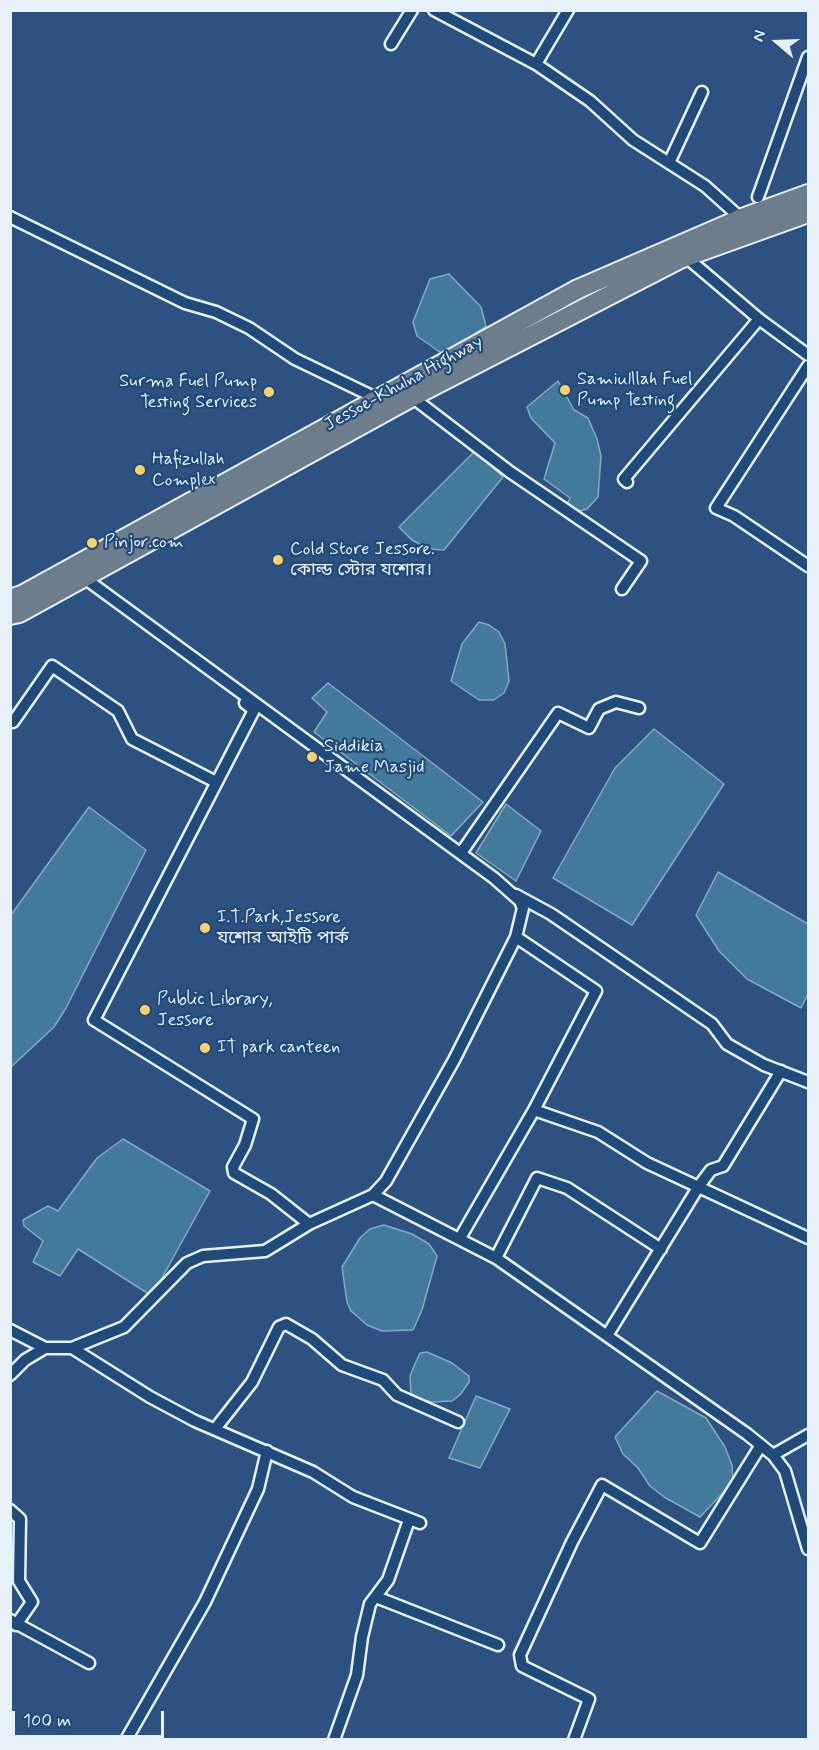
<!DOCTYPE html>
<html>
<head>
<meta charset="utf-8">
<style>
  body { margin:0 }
  #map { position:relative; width:819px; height:1750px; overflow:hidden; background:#2d5281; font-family:Mynerve,sans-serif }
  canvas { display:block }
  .frame { position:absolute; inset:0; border:12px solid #e8f1f8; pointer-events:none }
  .north { position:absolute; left:747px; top:12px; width:60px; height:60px; -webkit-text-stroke:4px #1f4a7a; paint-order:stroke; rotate:289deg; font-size:16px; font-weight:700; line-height:24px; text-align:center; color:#e8f1f8 }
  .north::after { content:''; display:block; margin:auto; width:21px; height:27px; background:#e8f1f8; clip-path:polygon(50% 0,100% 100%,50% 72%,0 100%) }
  .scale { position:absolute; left:12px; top:1711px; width:152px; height:27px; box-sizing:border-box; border:3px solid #e8f1f8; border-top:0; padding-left:8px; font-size:18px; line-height:21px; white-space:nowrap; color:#e8f1f8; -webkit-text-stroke:4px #1f4a7a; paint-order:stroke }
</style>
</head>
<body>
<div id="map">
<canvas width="819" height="1750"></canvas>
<div class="frame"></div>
<div class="north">N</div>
<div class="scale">100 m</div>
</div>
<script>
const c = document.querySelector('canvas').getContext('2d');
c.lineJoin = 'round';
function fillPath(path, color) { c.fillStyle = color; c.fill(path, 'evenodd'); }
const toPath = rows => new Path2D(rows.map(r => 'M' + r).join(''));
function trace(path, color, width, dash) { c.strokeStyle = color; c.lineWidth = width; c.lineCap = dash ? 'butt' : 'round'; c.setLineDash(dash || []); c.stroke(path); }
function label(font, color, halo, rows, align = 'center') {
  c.font = font + ' Mynerve,"Noto Sans Bengali",sans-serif'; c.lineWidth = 4.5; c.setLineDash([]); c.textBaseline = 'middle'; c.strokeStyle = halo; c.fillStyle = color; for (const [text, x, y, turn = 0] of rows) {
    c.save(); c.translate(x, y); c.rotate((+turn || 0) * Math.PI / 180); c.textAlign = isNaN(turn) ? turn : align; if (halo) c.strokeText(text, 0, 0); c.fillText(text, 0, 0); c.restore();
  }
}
const water = toPath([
  [449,274,481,307,486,326,444,355,417,336,413,322,430,279,449,274],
  [558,381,574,410,588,418,597,439,601,456,598,497,587,509,576,512,567,504,570,498,544,479,555,443,531,418,527,407,558,381],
  [475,451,503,477,444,550,429,549,412,540,399,527,475,451],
  [479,622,489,625,499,632,505,644,509,681,504,693,494,700,479,700,451,681,462,644,479,622],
  [328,683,483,802,451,836,314,732,327,712,312,698,328,683],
  [654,729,724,784,632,925,553,878,615,768,654,729],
  [506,804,541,831,516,881,476,853,506,804],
  [89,807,146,850,66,1008,54,1027,11,1067,11,915,89,807],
  [718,872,808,924,808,994,801,1008,747,979,719,951,696,915,718,872],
  [123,1139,210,1191,152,1296,78,1249,60,1276,33,1262,43,1241,24,1226,23,1220,48,1206,58,1211,97,1158,123,1139],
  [384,1225,412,1234,429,1244,437,1256,422,1310,413,1330,382,1331,367,1325,351,1311,347,1302,342,1267,360,1238,370,1229,384,1225],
  [427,1352,452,1363,469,1376,469,1382,460,1395,452,1401,431,1402,415,1398,411,1393,410,1376,415,1364,420,1353,427,1352],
  [657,1391,706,1418,725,1447,732,1465,733,1482,700,1517,664,1497,650,1486,638,1468,623,1454,615,1437,657,1391],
  [476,1396,510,1409,480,1468,449,1458,476,1396]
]);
fillPath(water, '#427a9c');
trace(water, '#84aac1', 1.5);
const minor = toPath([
  [434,10,536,64,590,101,633,140,705,186,744,221],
  [391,44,412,10],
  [536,64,568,10],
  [669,163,702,92],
  [758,197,808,57],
  [10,217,185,303,216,312,249,328,295,359,376,398],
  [686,257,759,319,808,355],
  [808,366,716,508,734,516,808,566],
  [412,397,510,472,641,561,622,589],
  [627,482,624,479,759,319],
  [245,703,254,710,94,1020,253,1119,245,1145,233,1167,234,1173,271,1194,309,1224],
  [10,720,13,722,52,666,118,711,132,739,216,782],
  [461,853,558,713,589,728,599,709,616,702,639,708],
  [516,895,551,914,712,1024,727,1044,764,1065,808,1082],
  [516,937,596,991,534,1110,598,1132,647,1163,808,1238],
  [373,1195,496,1258,747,1434,773,1455,785,1471,808,1549],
  [460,1238,534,1110],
  [496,1258,537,1178,567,1188,661,1249],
  [10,1330,45,1348],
  [608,1334,699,1186,711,1170,723,1166,781,1071],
  [72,1348,150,1397,195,1421,313,1472,353,1497,420,1523],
  [10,1375,25,1360,45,1348,72,1348,124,1327,187,1263,203,1256,265,1251,309,1224,373,1195,386,1181,454,1060,516,937,523,908,520,901,494,878,83,577],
  [215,1429,252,1382,279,1327,286,1324,312,1339,342,1365,383,1380,397,1395,458,1422],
  [773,1455,808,1435],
  [10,1510,20,1519,19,1581,32,1602,16,1625],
  [376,1597,498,1645],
  [10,1620,89,1663],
  [126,1740,205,1602,258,1489,267,1451],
  [334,1740,357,1675,362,1637,370,1604,388,1580,409,1520],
  [574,1740,589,1699,522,1666,520,1655,572,1542,602,1485,700,1543,761,1445]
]);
const trunk = toPath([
  [10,599,24,594,578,289,742,218,808,194],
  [10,615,19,613,412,397,680,259,808,213]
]);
trace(minor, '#e8f1f8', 15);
trace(trunk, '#e8f1f8', 22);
trace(minor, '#1f4a7a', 10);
trace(trunk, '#6d7d8c', 18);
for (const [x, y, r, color] of [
  [565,390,6,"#ffd166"],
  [269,392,6,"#ffd166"],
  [140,470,6,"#ffd166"],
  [92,543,6,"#ffd166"],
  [278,560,6,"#ffd166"],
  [312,757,6,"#ffd166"],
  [205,928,6,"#ffd166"],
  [145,1010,6,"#ffd166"],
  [205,1048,6,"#ffd166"]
]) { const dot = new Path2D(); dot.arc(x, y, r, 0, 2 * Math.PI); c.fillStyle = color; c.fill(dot); trace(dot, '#1f4a7a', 2); }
label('18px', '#e8f1f8', '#1f4a7a', [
  ["Samiulllah Fuel",577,380],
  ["Pump Testing",577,401],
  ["Surma Fuel Pump",257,382,"right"],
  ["Testing Services",257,403,"right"],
  ["Hafizullah",152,460],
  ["Complex",152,481],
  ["Pinjor.com",104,543],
  ["Cold Store Jessore.",290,550],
  ["কোল্ড স্টোর যশোর।",290,571],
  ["Siddikia",324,747],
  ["Jame Masjid",324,768],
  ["I.T.Park,Jessore",217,918],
  ["যশোর আইটি পার্ক",217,939],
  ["Public Library,",157,1000],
  ["Jessore",157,1021],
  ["IT park canteen",217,1048]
], 'left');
label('18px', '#e8f1f8', '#1f4a7a', [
  ["Jessoe-Khulna Highway",404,384,-29]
]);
</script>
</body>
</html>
